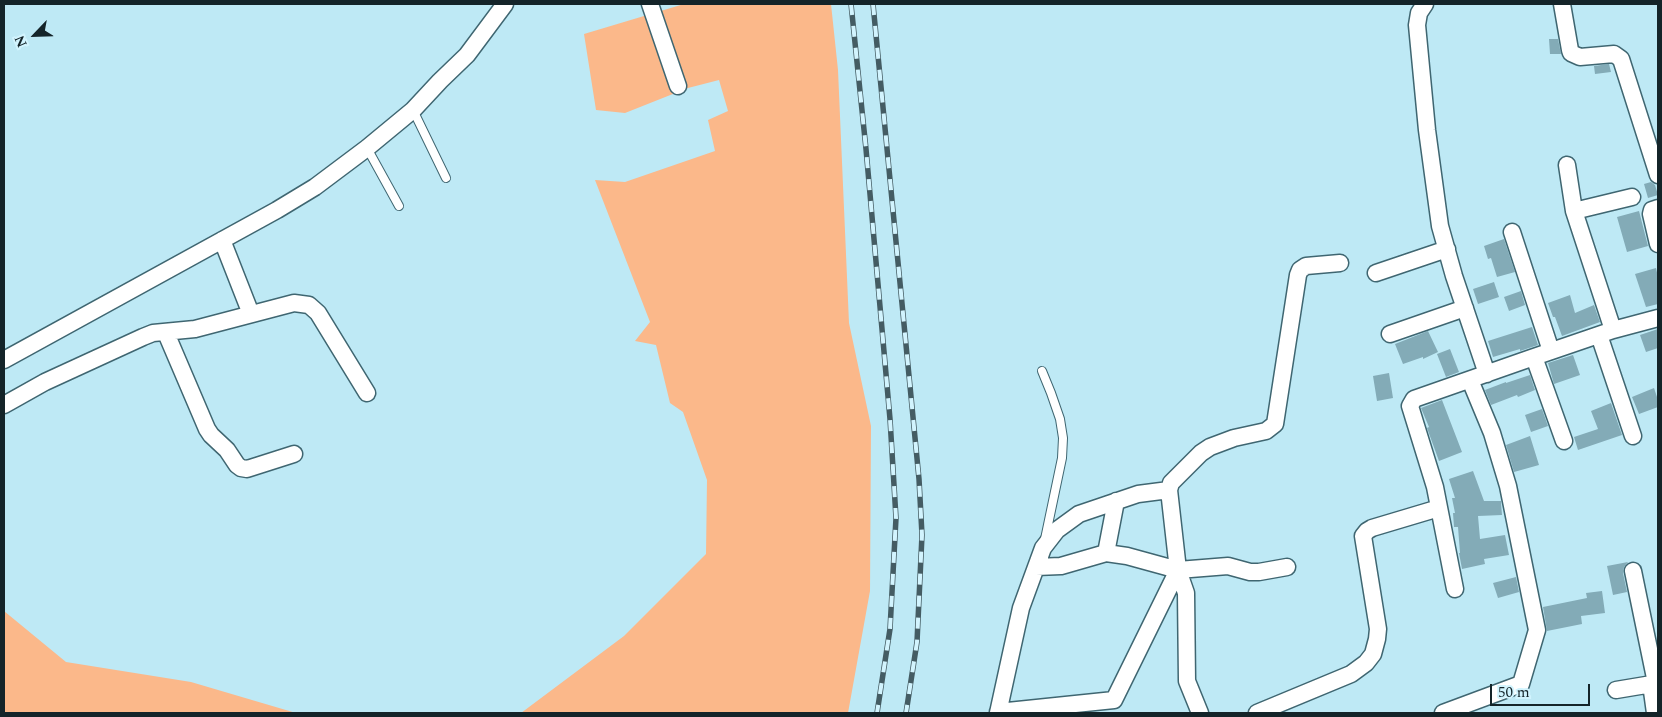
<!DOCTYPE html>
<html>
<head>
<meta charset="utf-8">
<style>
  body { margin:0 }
  #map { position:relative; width:1662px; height:717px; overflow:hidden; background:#bee9f5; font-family:Spectral,serif }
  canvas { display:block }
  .frame { position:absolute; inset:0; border:5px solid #142429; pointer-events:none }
  .north { position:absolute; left:10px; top:10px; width:50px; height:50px; -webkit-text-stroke:4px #d2f4fe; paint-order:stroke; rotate:246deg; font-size:14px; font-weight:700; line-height:20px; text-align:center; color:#142429 }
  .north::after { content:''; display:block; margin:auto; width:18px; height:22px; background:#142429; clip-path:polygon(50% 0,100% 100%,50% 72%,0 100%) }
  .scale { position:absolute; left:1490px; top:684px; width:100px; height:22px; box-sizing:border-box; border:2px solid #142429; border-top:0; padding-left:6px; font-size:15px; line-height:18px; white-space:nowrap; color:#142429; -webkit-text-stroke:4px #d2f4fe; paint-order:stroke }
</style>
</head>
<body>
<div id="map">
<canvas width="1662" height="717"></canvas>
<div class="frame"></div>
<div class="north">N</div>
<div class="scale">50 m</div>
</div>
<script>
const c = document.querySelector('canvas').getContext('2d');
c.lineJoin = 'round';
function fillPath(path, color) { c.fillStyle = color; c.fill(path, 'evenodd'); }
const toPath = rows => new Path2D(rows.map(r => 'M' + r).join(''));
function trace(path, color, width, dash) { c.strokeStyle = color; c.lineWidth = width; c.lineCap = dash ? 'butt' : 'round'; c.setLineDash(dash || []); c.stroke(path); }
fillPath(toPath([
  [684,4,831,4,838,70,849,323,871,426,870,591,848,713,521,713,624,636,706,554,707,480,683,412,670,403,656,345,635,341,650,322,595,180,625,182,715,151,708,120,728,111,719,80,688,88,625,113,596,110,584,34],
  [4,611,66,662,191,682,296,713,4,713]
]), '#fbb88a');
fillPath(toPath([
  [1549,39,1558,39,1561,54,1550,54],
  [1609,64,1611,72,1595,74,1594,66],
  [1651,182,1655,185,1658,195,1648,198,1644,184],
  [1639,211,1648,246,1627,252,1617,217],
  [1504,239,1515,272,1497,277,1491,258,1488,259,1484,246],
  [1656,268,1658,277,1658,304,1646,307,1635,274],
  [1494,282,1499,297,1478,304,1473,289],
  [1521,291,1525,305,1509,311,1504,297],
  [1570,295,1575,313,1594,305,1600,322,1562,336,1555,317,1553,317,1548,303],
  [1532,327,1538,345,1520,351,1520,349,1493,357,1488,341],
  [1658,329,1658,348,1646,352,1640,335],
  [1428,331,1438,352,1423,359,1423,357,1403,364,1395,344],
  [1450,349,1459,372,1446,377,1437,354],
  [1573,355,1580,375,1554,384,1548,363],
  [1389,373,1393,398,1377,401,1373,376],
  [1530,375,1535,390,1518,397,1517,395,1491,405,1485,390,1506,382,1506,383],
  [1654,388,1658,400,1658,407,1639,414,1632,397],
  [1442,400,1462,452,1439,461,1427,428,1429,427,1421,408],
  [1611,403,1622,435,1578,450,1574,437,1598,429,1591,411],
  [1542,409,1548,426,1531,432,1525,415],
  [1530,436,1539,465,1514,472,1506,445],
  [1473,471,1484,501,1501,501,1501,503,1502,515,1478,516,1480,539,1505,535,1509,555,1484,559,1485,564,1462,569,1459,553,1460,553,1458,527,1454,527,1453,513,1455,513,1452,498,1455,498,1449,479],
  [1628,562,1624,567,1623,573,1627,592,1613,595,1607,566],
  [1516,577,1519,592,1498,598,1493,583],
  [1602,591,1605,613,1581,616,1582,624,1547,631,1543,607,1587,598,1586,593]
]), '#83abb7');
const service = toPath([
  [413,110,446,178],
  [367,148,399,206],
  [1042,371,1051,393,1060,419,1063,438,1062,458,1045,539]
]);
const minor = toPath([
  [650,4,678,86],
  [1425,4,1419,13,1417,25,1427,130,1440,226,1454,276,1487,374],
  [1562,4,1570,50,1571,53,1580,57,1614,54,1621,59,1658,175],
  [1567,165,1574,211,1613,330],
  [1658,208,1652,210,1651,214,1658,244],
  [1574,211,1632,197],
  [1512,232,1551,351],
  [222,240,251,314],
  [1376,273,1447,249],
  [166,333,207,429,211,435,227,450,237,465,241,468,247,469,294,454],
  [1390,334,1465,308],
  [1599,335,1633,436],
  [4,360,277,210,315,187,367,148,413,110,440,81,467,55,505,4],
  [4,405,45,382,143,337,153,333,195,329,294,303,309,305,318,313,367,393],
  [1564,441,1534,357,1613,330,1658,318],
  [1106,553,1116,501],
  [1036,567,1061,566,1106,553,1127,556,1178,570,1228,566,1250,572,1259,572,1287,567],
  [1633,571,1656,683],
  [1455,589,1435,487,1410,406,1414,399,1534,357],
  [1651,684,1655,713],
  [1616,690,1658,683],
  [998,712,1114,700,1178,570],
  [998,713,1021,608,1043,548,1057,530,1079,514,1138,494,1169,490],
  [1200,713,1187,681,1186,593,1178,570,1169,490,1171,483,1201,453,1210,447,1234,438,1266,431,1275,424,1298,275,1300,270,1306,266,1340,263],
  [1257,713,1351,674,1366,663,1373,654,1377,639,1378,629,1363,536,1367,531,1372,528,1439,508],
  [1443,713,1521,684,1537,630,1508,486,1492,433,1470,380]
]);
trace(service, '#3f6671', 10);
trace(minor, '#3f6671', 19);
trace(service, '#fff', 8);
trace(minor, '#fff', 16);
const rail = toPath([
  [851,4,866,149,890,419,896,518,890,629,877,713],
  [873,4,919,479,922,535,917,642,906,713]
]);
trace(rail, '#445c63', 5.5);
trace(rail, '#d2f4fe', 4, [11]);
</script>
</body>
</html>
